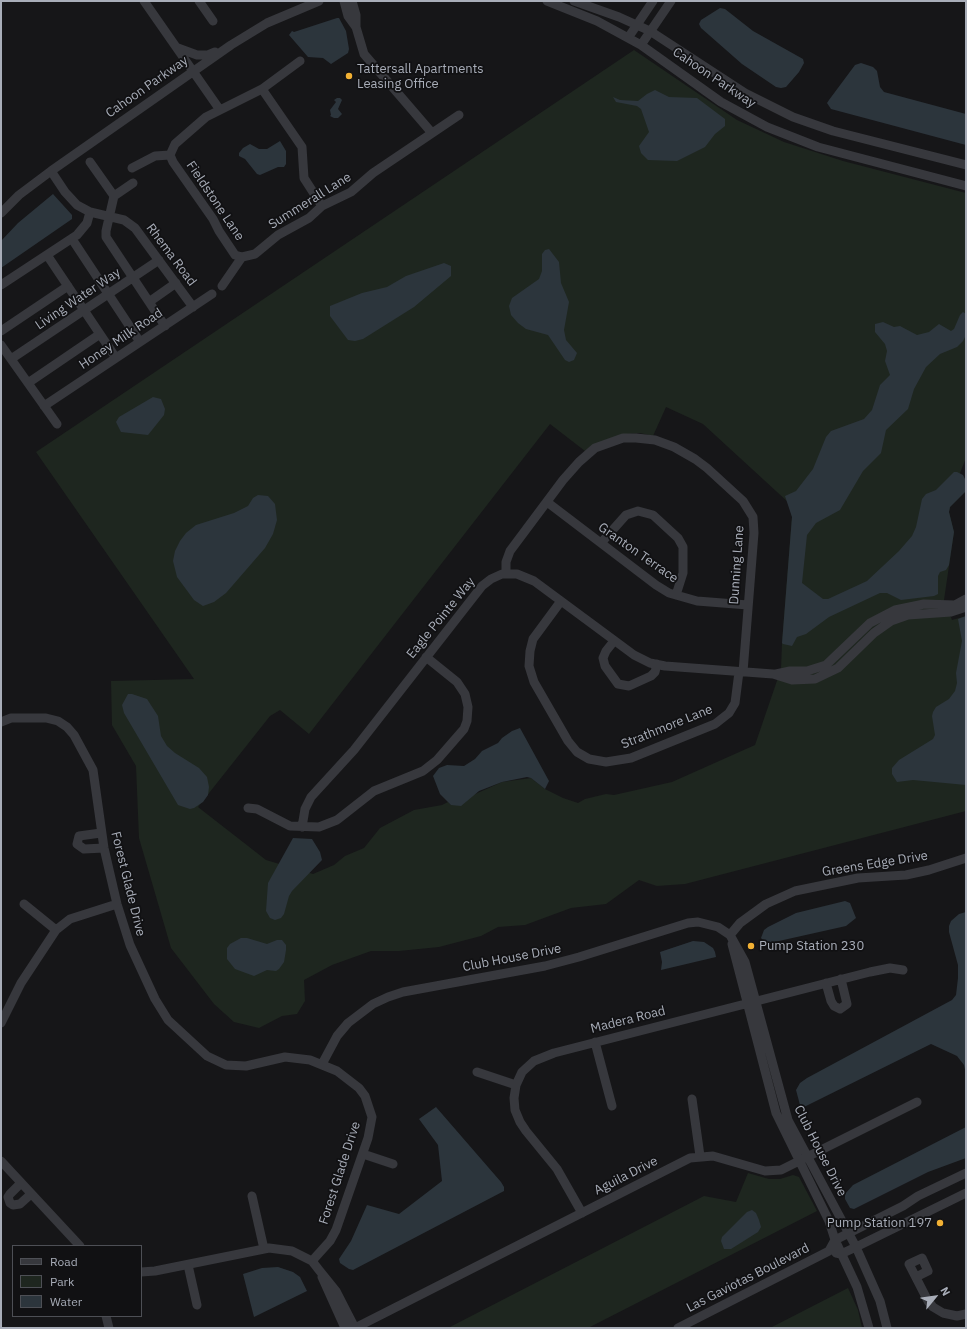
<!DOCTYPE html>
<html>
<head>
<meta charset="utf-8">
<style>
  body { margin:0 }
  #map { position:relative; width:967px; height:1329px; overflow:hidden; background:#161618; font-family:"IBM Plex Sans",sans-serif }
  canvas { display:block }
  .frame { position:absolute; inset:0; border:2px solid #a8adb8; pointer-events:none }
  .legend { position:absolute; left:12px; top:1245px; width:130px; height:72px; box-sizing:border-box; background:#111113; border:1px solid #4d4f55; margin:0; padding:5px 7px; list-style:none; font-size:12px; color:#a8adb8 }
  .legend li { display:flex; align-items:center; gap:8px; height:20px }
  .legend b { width:20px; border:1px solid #4d4f55 }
  .north { position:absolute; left:915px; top:1277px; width:40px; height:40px; -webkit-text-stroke:3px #111113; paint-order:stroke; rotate:61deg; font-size:11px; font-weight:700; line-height:16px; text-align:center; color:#a8adb8 }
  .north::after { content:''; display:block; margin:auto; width:14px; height:18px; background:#a8adb8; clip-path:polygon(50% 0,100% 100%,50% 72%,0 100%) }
</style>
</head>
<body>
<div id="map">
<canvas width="967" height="1329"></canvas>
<div class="frame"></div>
<ul class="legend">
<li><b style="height:5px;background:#37383d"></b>Road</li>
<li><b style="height:11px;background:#1e261f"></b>Park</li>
<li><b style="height:11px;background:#2c353c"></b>Water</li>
</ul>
<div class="north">N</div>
</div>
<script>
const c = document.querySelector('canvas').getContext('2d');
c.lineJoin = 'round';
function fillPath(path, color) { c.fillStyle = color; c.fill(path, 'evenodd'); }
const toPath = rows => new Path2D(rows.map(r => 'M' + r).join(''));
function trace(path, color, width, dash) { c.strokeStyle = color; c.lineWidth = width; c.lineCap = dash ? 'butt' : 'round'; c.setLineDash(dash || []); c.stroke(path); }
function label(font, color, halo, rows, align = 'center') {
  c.font = font + ' "IBM Plex Sans",sans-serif'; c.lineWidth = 3.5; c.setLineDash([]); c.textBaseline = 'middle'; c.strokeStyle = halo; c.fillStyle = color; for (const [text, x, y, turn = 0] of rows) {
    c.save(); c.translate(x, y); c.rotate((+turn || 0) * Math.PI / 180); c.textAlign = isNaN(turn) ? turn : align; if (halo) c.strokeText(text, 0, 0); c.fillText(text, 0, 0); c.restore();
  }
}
fillPath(toPath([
  [634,50,737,120,784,142,843,161,966,193,966,458,960,473,966,481,966,491,950,507,949,512,954,532,944,600,952,620,966,616,966,811,685,884,657,886,639,880,606,904,571,908,525,925,498,927,481,936,439,947,399,951,371,951,332,965,304,980,305,1001,297,1014,282,1016,259,1028,234,1022,214,1004,171,948,139,838,136,766,112,725,111,681,194,679,36,452],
  [666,407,703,424,789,503,792,517,782,643,781,669,755,745,672,782,614,795,606,794,585,799,578,803,563,798,545,789,531,778,502,782,451,805,448,802,442,805,414,810,380,828,364,848,345,856,334,865,313,874,266,860,198,807,270,716,280,710,309,734,550,424,585,451,627,434,640,433,653,436],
  [748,1173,769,1179,780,1179,793,1175,799,1177,817,1211,588,1328,448,1328,704,1196,736,1202],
  [848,1288,858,1310,862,1328,770,1328]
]), '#1e261f');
fillPath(toPath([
  [720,8,725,9,753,31,803,59,804,63,799,72,786,87,781,88,776,87,742,64,701,28,699,24,701,20],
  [337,18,339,18,346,31,349,49,348,53,331,64,323,58,308,57,289,35,292,31,294,32],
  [861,63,873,67,877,71,880,87,884,92,966,114,966,145,831,109,827,103,829,100,855,65],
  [655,90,669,97,697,98,725,119,725,126,715,134,705,147,677,161,648,160,641,153,639,146,649,132,641,109,637,106,616,102,613,97,620,100,638,101,647,94],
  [337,98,340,98,342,100,338,109,342,114,338,118,334,118,330,116,331,115,330,110,336,102,334,100],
  [280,141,286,151,286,164,284,167,278,167,260,175,257,174,245,159,239,156,239,153,243,148,250,144,259,149,267,149],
  [53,194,72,215,72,219,1,268,1,241,18,223],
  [549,249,559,262,561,283,569,302,564,330,566,340,577,353,574,360,569,362,565,360,548,335,526,329,518,323,511,315,509,306,512,298,539,279,542,271,542,254,545,250],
  [444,263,451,266,451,276,414,307,363,339,355,341,348,340,330,316,330,306,362,293,387,287,406,276],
  [963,312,966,314,966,335,963,341,957,347,940,354,926,367,914,389,908,409,886,430,881,453,863,471,840,510,816,523,807,535,802,583,823,599,828,599,867,581,899,551,912,536,916,527,922,499,926,494,936,490,954,472,957,472,963,475,966,481,966,491,950,507,949,512,954,532,949,565,946,570,940,572,938,576,938,594,934,596,901,600,887,593,880,593,829,617,806,634,797,637,792,646,783,644,782,643,792,517,785,496,796,491,813,469,826,437,831,431,864,419,872,410,880,385,890,375,885,361,887,351,885,344,875,332,875,324,883,322,894,327,900,326,917,335,929,332,939,324,951,331,954,329,960,315],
  [153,397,161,399,165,409,164,415,148,435,121,432,116,422,119,417],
  [258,495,268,496,275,504,277,520,273,534,265,548,226,593,214,602,203,606,194,600,177,577,173,561,175,551,180,541,186,533,196,525,234,513,248,506,253,498],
  [966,616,966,785,913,780,897,782,892,774,892,768,899,760,933,739,935,735,932,716,933,712,936,707,949,699,955,691,957,683,956,673,962,641,958,619],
  [128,694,132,694,147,699,158,716,161,736,167,746,175,753,199,768,207,777,209,787,208,795,203,802,194,808,190,809,178,805,124,713,122,705],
  [520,728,549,781,545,789,531,778,527,777,502,782,479,791,461,806,451,805,440,794,433,776,439,768,447,765,464,766,475,759,482,751,498,743,502,738,512,731],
  [293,838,312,839,320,852,322,860,292,891,289,896,284,914,281,918,275,920,270,918,266,911,268,883],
  [845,901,850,903,856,918,846,926,770,943,766,943,761,938,764,930,768,927,796,913],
  [966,912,966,1074,964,1065,957,1056,931,1044,804,1107,800,1105,796,1090,800,1083,807,1078,952,1000,956,995,958,978,958,965,949,932,949,926,951,921,959,914],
  [241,938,247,938,267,944,277,940,282,940,286,945,286,950,284,962,279,969,276,971,267,970,254,976,235,969,227,959,227,948,230,944],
  [693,941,704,942,713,948,715,952,716,957,661,970,662,962,660,952],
  [436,1107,501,1182,504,1187,504,1191,353,1270,349,1269,340,1263,339,1259,351,1241,367,1205,399,1214,442,1181,438,1145,419,1119],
  [966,1127,966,1158,928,1172,854,1209,850,1208,845,1199,845,1194,853,1185],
  [752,1210,756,1213,759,1220,761,1227,758,1232,731,1249,724,1249,721,1241,722,1237,747,1212],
  [278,1267,293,1272,300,1277,307,1291,254,1317,243,1274,262,1268]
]), '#2c353c');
trace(toPath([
  [144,1,220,110],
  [199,1,213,21],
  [344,1,348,16,356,27],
  [352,1,356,15,356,27,364,54,432,133],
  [547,1,597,21,641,45,721,102,767,127,818,147,966,186],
  [574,1,619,17,650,31,745,93,793,117,833,131,966,165],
  [628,38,653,1],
  [641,45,671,1],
  [178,48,197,55,208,55,215,52],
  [262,89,302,147,304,178,322,206],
  [170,155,173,162,213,219,219,231,235,255,242,257],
  [90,162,114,196,106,231,106,237,165,326],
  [132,168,155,156,170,155,175,144,206,117,262,89,300,61],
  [51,171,65,192,77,205,90,212,124,220,135,228,193,307],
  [114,196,133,183],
  [1,213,19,195,51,171,231,45,267,23,319,1],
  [72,239,140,342],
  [47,255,116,358],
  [1,285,77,235,87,223,90,212],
  [222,286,242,257,255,254,278,235,309,218,322,206,351,192,373,173,459,115],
  [149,302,176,283],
  [1,331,68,286],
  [1,345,57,424],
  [11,359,159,260],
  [28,383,100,334],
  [44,406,212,294],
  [547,502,656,585,669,593,697,601,748,605],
  [601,543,626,515,638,511,653,515,678,538,683,547,683,573,676,595],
  [506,574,506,562,510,551,563,480,579,462,595,448,623,438,636,438,655,440,674,447,695,459,707,468,743,501,753,517,754,533,743,672],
  [561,601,533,639,530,651,529,666,534,682,568,741,577,752,589,759,606,762,631,758,715,724,729,713,735,703,739,672],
  [614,641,606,651,603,658,605,666,618,684,629,686,651,676,655,672,657,664],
  [776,674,790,671,807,671,826,665,870,623,895,610,924,604,955,605,966,599],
  [1,722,11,718,46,718,58,721,67,727,74,735,93,770,104,848,117,904,130,945,155,999,168,1020,207,1056,226,1065,246,1066,285,1057,310,1060,337,1071,359,1088,365,1096,372,1117,368,1138,336,1230,330,1241,312,1261],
  [248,808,257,809,290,826,319,827,337,820,374,791,423,771,437,760,464,729,467,721,468,707,465,694,457,682,426,657],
  [302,827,305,809,311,797,354,750,482,586,491,579,502,574,517,574,534,581,634,655,650,663,665,666,773,674,792,680,815,679,838,668,874,633,891,621,908,615,951,612,966,607],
  [101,833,79,836,77,844,84,849,104,848],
  [24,904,56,930],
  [730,935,740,923,766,904,795,891,858,878,906,875,929,870,966,858],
  [732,944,776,1113,829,1221,835,1240,857,1287,869,1328],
  [826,983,831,1001,834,1006,840,1009,847,1004,841,979],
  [1,1023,21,983,56,930,70,919,117,904],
  [595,1042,612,1106],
  [322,1064,337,1036,348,1023,373,1004,388,997,403,992,545,966,579,957,688,923,698,922,718,927,730,935,745,962,788,1120,856,1247,880,1301,887,1328],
  [477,1072,516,1085],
  [692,1099,700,1156],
  [363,1154,393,1164],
  [1,1161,80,1246],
  [21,1183,10,1194,8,1197,10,1203,13,1205,20,1204,31,1194],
  [252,1196,264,1249],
  [582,1213,557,1169,526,1131,520,1122,515,1110,514,1098,516,1085,522,1072,534,1061,554,1053,870,972,890,968,903,970],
  [836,1253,841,1254,856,1247,966,1193],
  [188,1265,197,1305],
  [141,1272,155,1271,269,1248,292,1251,312,1261,319,1270,336,1291,355,1328,690,1158,713,1156,765,1171,781,1170,917,1102],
  [322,1277,345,1328],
  [916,1277,928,1271,922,1258,909,1264,928,1301,933,1307,943,1313,957,1316,966,1314],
  [106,1316,109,1328],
  [678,1328,829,1251,835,1240,903,1206,918,1196,966,1173]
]), '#37383d', 9);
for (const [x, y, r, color] of [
  [349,76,4,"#f2b134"],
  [751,946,4,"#f2b134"],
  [940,1223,4,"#f2b134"]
]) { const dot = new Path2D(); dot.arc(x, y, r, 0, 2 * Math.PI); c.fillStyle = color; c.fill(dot); trace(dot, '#111113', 1.5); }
label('13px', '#a8adb8', '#111113', [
  ["Tattersall Apartments",357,69],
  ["Leasing Office",357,84],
  ["Pump Station 230",759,946],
  ["Pump Station 197",932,1223,"right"]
], 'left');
label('13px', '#a8adb8', '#111113', [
  ["Cahoon Parkway",714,78,34],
  ["Cahoon Parkway",147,87,-35],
  ["Fieldstone Lane",215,201,56],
  ["Summerall Lane",310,201,-32],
  ["Rhema Road",171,255,53],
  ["Living Water Way",78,299,-34],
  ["Honey Milk Road",121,339,-34],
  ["Granton Terrace",638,553,35],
  ["Dunning Lane",737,565,-86],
  ["Eagle Pointe Way",441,618,-51],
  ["Strathmore Lane",667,727,-22],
  ["Greens Edge Drive",875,864,-9],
  ["Forest Glade Drive",128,884,76],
  ["Club House Drive",512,958,-11],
  ["Madera Road",628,1020,-14],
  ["Club House Drive",820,1151,63],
  ["Forest Glade Drive",340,1173,-72],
  ["Aguila Drive",626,1176,-27],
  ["Las Gaviotas Boulevard",748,1278,-27]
]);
</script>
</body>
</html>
